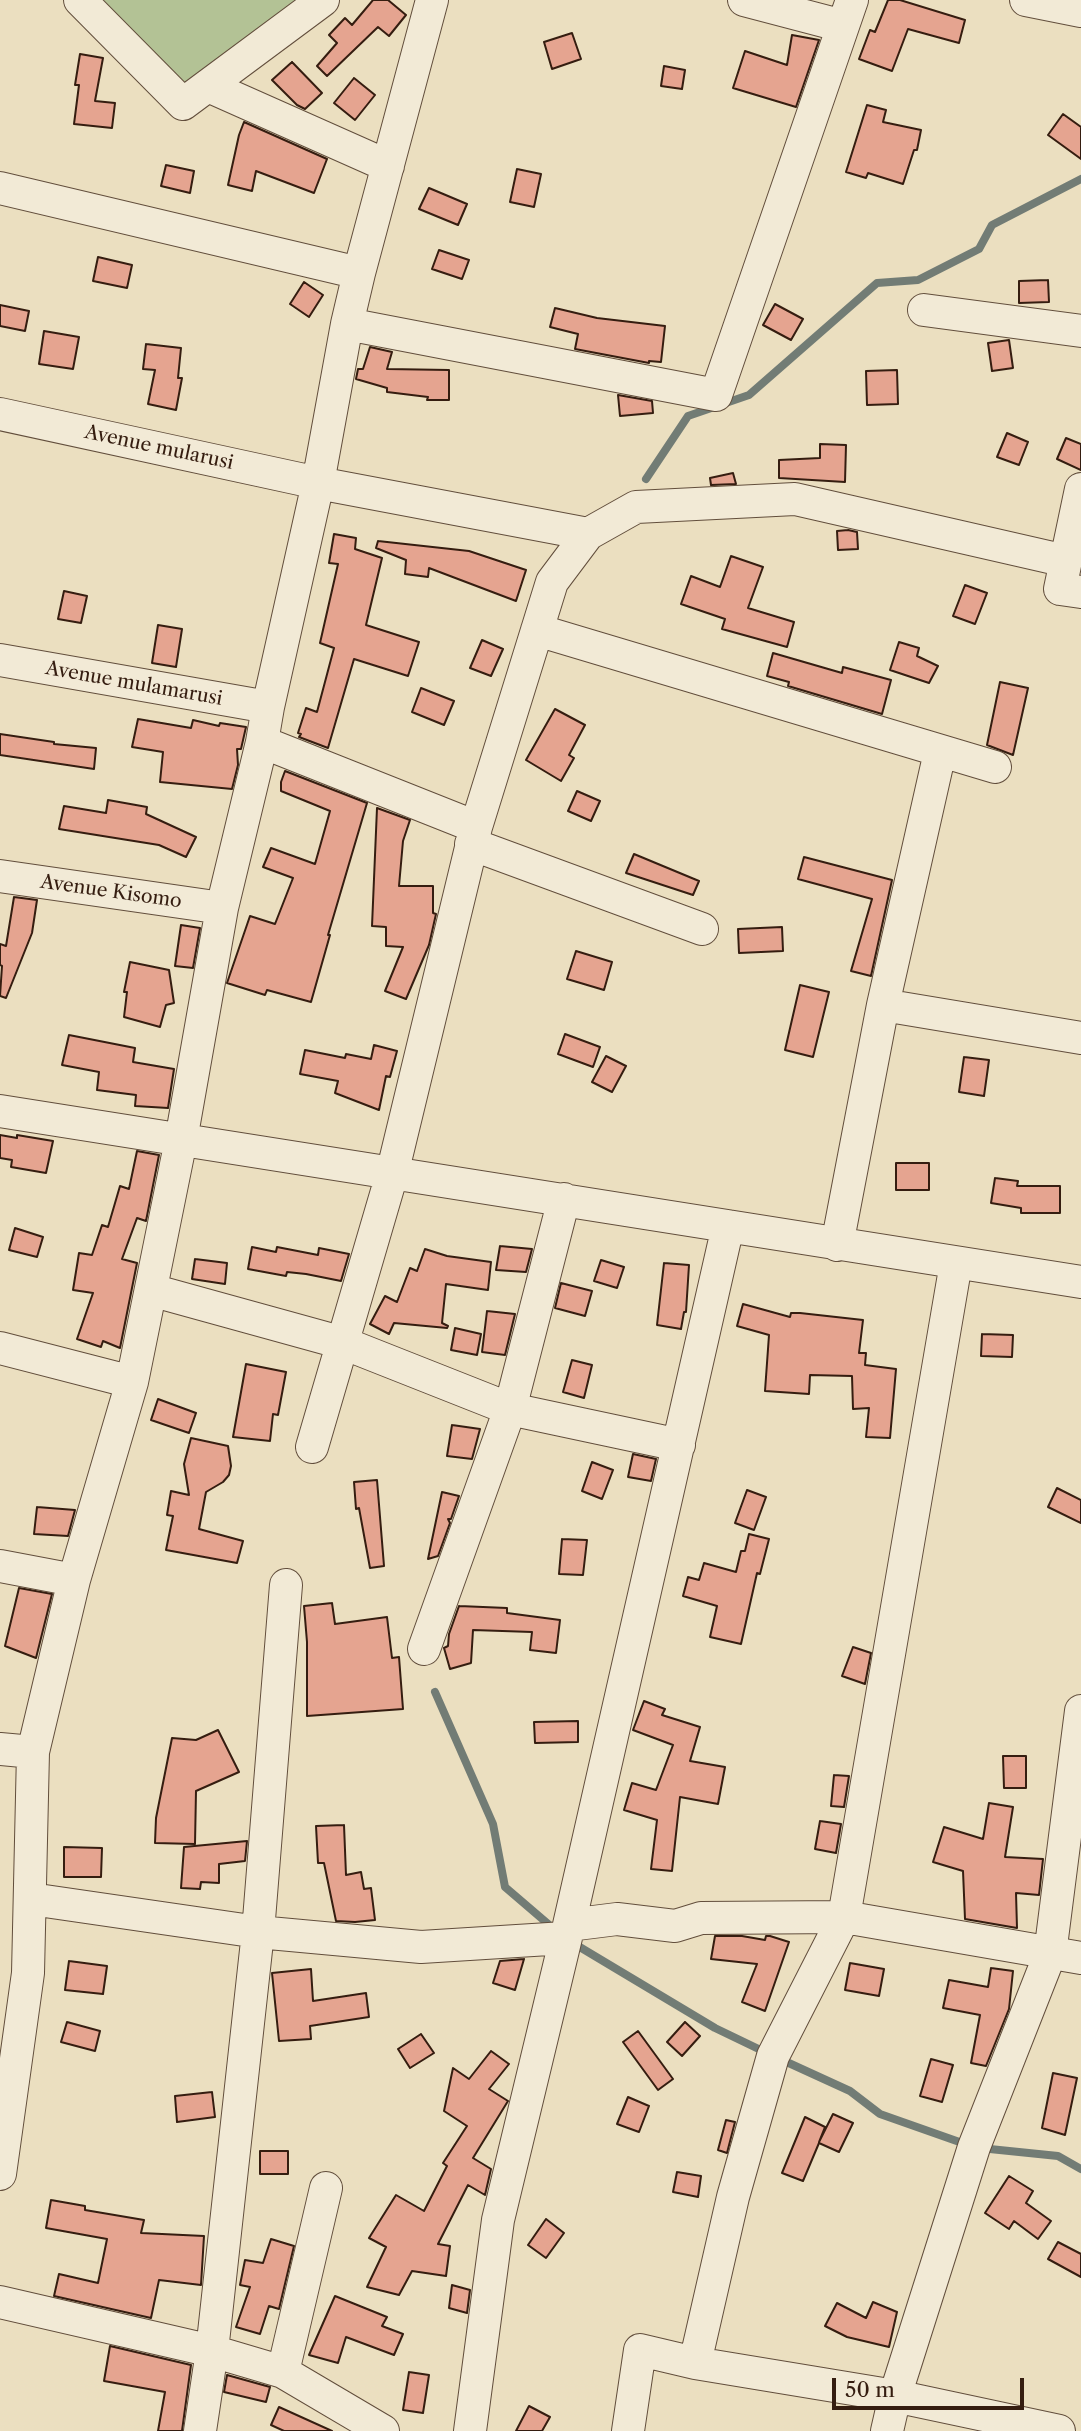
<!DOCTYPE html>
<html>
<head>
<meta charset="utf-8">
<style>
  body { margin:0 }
  #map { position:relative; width:1081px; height:2431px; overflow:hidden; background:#ebdfc0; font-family:"Libre Caslon Text",serif }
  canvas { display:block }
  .scale { position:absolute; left:832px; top:2378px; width:192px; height:32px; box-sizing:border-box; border:4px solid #351d10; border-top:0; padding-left:9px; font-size:21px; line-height:24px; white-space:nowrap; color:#351d10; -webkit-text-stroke:5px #f2ead6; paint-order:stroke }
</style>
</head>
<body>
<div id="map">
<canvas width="1081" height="2431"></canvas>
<div class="scale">50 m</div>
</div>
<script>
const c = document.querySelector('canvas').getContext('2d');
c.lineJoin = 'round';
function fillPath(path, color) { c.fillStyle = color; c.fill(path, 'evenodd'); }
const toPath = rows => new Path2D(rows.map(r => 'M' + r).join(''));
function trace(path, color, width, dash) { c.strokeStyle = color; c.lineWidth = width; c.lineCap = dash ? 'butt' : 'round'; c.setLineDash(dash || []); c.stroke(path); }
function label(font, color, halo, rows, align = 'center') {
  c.font = font + ' "Libre Caslon Text",serif'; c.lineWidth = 7; c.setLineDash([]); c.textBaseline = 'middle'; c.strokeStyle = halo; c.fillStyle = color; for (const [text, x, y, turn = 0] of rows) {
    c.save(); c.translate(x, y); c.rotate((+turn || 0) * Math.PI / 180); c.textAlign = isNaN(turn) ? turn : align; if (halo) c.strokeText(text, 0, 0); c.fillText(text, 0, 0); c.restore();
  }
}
fillPath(toPath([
  [90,0,300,0,179,86]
]), '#b3c295');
trace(toPath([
  [646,479,688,416,749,395,877,283,918,280,979,249,992,225,1081,179],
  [435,1692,493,1824,505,1887,554,1929],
  [573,1943,715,2028,769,2054],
  [780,2059,850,2091,880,2114,968,2145],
  [980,2148,1058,2156,1081,2169]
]), '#727c75', 8);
const building = toPath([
  [373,0,388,0,406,15,389,36,378,27,327,76,317,66,337,43,329,35,345,18,352,25,373,0],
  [888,0,900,0,965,20,959,43,908,29,892,71,859,59,870,30,875,32,888,0],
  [572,33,581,59,552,69,544,42,572,33],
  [792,35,819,40,796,107,733,88,745,51,787,65,792,35],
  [80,54,103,58,95,101,115,103,112,128,74,124,79,85,75,85,80,54],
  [292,62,322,93,305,109,297,105,272,80,292,62],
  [664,66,685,70,682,89,661,86,664,66],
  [354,78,375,95,355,120,334,103,354,78],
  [867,105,886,110,883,122,921,130,917,150,914,150,903,184,868,173,866,178,846,172,867,105],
  [1063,114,1081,127,1081,159,1048,135,1063,114],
  [244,122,327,159,314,193,256,171,252,191,228,185,239,135,244,122],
  [166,165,194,171,190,193,161,186,166,165],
  [517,169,541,174,534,207,510,202,517,169],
  [429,188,467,204,458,225,419,209,429,188],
  [439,250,469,260,462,279,432,269,439,250],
  [98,257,132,265,127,288,93,281,98,257],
  [1048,280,1049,302,1019,303,1019,281,1048,280],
  [304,282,323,295,309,317,290,304,304,282],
  [775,304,803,319,791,340,763,325,775,304],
  [0,305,29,311,25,331,0,326,0,305],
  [555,308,597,318,665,326,661,362,649,361,649,363,575,349,578,334,550,327,555,308],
  [44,331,79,337,73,369,39,364,44,331],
  [1009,340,1013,368,992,371,988,343,1009,340],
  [146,344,181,348,178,378,182,378,176,410,148,404,155,370,143,369,146,344],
  [370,347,392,352,387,369,449,370,449,400,427,400,428,397,387,392,387,388,356,379,358,369,363,369,370,347],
  [897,370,898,404,867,405,866,371,897,370],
  [618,395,652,401,653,413,620,416,618,395],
  [1007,433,1028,442,1019,465,997,457,1007,433],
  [1066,438,1081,444,1081,470,1057,459,1066,438],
  [820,444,846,445,845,482,779,478,779,460,820,458,820,444],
  [733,473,736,484,711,485,710,478,733,473],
  [848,530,857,532,858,549,838,550,837,531,848,530],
  [334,534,356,538,355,549,382,558,366,625,419,642,408,676,354,659,328,748,299,737,301,734,298,733,306,708,317,712,334,648,320,643,338,564,329,563,334,534],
  [378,541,469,551,526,570,516,601,429,568,428,577,405,574,406,560,376,548,378,541],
  [731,556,763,567,748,608,794,622,787,647,722,629,725,619,681,604,691,576,720,587,731,556],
  [965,585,987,593,975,624,953,616,965,585],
  [64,591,87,596,81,623,58,619,64,591],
  [158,625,182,629,176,667,152,663,158,625],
  [482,640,503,649,491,676,470,668,482,640],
  [899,642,919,648,917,656,938,666,929,683,890,670,899,642],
  [773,653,842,673,843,667,891,680,882,714,788,686,789,682,767,676,773,653],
  [1000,682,1028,688,1013,755,987,745,1000,682],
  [421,688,454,701,444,725,412,712,421,688],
  [555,709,585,725,569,755,574,758,561,781,526,760,555,709],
  [138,719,191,728,193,720,219,726,220,723,246,727,241,749,237,749,238,765,232,789,160,782,163,752,132,747,138,719],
  [0,734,54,742,54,744,96,748,94,769,0,755,0,734],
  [285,771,367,803,328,935,330,935,311,1002,267,990,265,995,227,983,250,916,275,924,293,878,263,867,271,848,315,864,330,811,281,791,281,782,285,771],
  [577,791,600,801,591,821,568,811,577,791],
  [108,800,147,807,146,814,196,837,186,857,159,845,59,829,64,806,106,813,108,800],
  [377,808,410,820,403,841,399,886,433,886,433,913,436,914,429,945,406,999,385,991,403,947,386,946,386,927,372,926,377,808],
  [634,854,699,881,693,895,626,873,634,854],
  [804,857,892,880,871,976,851,971,872,899,798,879,804,857],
  [14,897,37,900,32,933,6,998,0,996,2,966,0,965,0,944,6,946,14,897],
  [181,925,200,928,193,968,175,966,181,925],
  [782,927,783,951,739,953,738,929,782,927],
  [576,951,612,962,604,990,567,979,576,951],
  [130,962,169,970,174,1003,166,1005,160,1027,124,1017,127,992,124,992,130,962],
  [800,985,829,992,813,1057,785,1050,800,985],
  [565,1034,600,1047,593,1067,558,1054,565,1034],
  [69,1035,135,1048,133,1062,174,1069,168,1108,135,1106,136,1095,97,1090,99,1072,62,1065,69,1035],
  [374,1045,397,1051,390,1077,386,1076,379,1110,335,1093,338,1081,300,1074,305,1050,345,1058,346,1054,371,1059,374,1045],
  [606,1056,626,1066,612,1092,592,1082,606,1056],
  [964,1057,989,1060,984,1096,959,1092,964,1057],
  [0,1135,17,1138,17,1135,53,1141,46,1173,11,1167,12,1160,0,1158,0,1135],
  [137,1151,159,1155,146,1221,137,1218,122,1259,137,1263,120,1348,103,1341,101,1347,77,1339,93,1293,73,1290,79,1253,92,1255,102,1225,108,1227,120,1186,129,1189,137,1151],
  [896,1163,929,1163,929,1190,896,1190,896,1163],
  [995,1178,1018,1181,1017,1186,1060,1186,1060,1213,1021,1213,1021,1208,991,1203,995,1178],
  [15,1228,43,1237,37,1257,9,1250,15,1228],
  [500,1246,532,1249,526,1272,496,1270,500,1246],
  [252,1247,276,1252,277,1247,318,1255,319,1248,349,1254,341,1281,306,1274,287,1272,286,1276,248,1269,252,1247],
  [425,1249,447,1256,491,1262,488,1290,446,1284,442,1323,448,1326,447,1328,394,1323,389,1334,370,1324,385,1296,397,1302,410,1268,417,1271,425,1249],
  [195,1259,227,1263,225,1284,192,1279,195,1259],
  [601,1260,624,1267,617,1288,594,1281,601,1260],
  [664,1263,689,1265,686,1312,684,1312,681,1329,657,1325,664,1263],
  [561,1283,592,1291,585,1316,555,1308,561,1283],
  [743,1304,790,1317,791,1313,800,1313,863,1320,859,1353,866,1353,865,1365,896,1369,890,1438,866,1437,869,1408,853,1409,852,1376,810,1375,809,1394,765,1391,769,1335,737,1326,743,1304],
  [487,1311,515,1314,505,1355,482,1352,487,1311],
  [455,1328,481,1334,477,1355,451,1350,455,1328],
  [982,1334,1013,1335,1012,1357,981,1356,982,1334],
  [572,1360,592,1365,584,1398,563,1392,572,1360],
  [246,1364,286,1372,278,1415,273,1414,270,1441,233,1437,246,1364],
  [158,1399,196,1413,189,1433,151,1420,158,1399],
  [452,1425,480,1429,472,1459,447,1456,452,1425],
  [191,1438,228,1446,231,1466,229,1475,223,1482,206,1492,199,1529,243,1541,237,1563,166,1550,173,1516,167,1515,171,1491,189,1495,184,1464,191,1438],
  [633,1454,656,1459,651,1481,628,1477,633,1454],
  [592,1462,613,1470,602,1499,582,1491,592,1462],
  [377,1480,384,1566,370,1568,359,1508,356,1509,354,1482,377,1480],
  [1057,1488,1081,1500,1081,1523,1048,1507,1057,1488],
  [747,1490,766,1497,754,1530,735,1523,747,1490],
  [442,1492,459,1496,451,1519,448,1519,450,1523,438,1556,428,1559,442,1492],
  [37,1507,75,1510,68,1536,34,1534,37,1507],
  [749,1534,769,1539,760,1574,757,1573,741,1644,710,1637,717,1606,683,1596,688,1577,699,1580,704,1563,736,1572,741,1551,745,1551,749,1534],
  [562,1539,587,1540,583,1575,559,1574,562,1539],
  [19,1588,52,1594,36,1658,5,1646,19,1588],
  [332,1603,335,1624,387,1617,392,1658,399,1657,403,1709,307,1716,307,1642,304,1606,332,1603],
  [459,1606,507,1608,507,1613,560,1620,556,1653,530,1650,532,1632,473,1630,471,1663,450,1669,444,1648,448,1646,449,1634,459,1606],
  [853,1647,871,1653,865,1684,842,1676,853,1647],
  [644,1701,665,1709,662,1715,700,1727,690,1761,725,1767,718,1804,680,1797,672,1871,651,1869,657,1820,624,1810,632,1783,656,1790,673,1745,633,1730,644,1701],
  [578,1721,578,1742,535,1743,534,1722,578,1721],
  [218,1730,239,1772,196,1791,195,1844,155,1843,156,1818,172,1738,196,1740,218,1730],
  [1003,1756,1026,1756,1026,1788,1004,1788,1003,1756],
  [834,1775,849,1776,844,1807,831,1806,834,1775],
  [989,1803,1013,1807,1005,1857,1043,1859,1039,1895,1016,1893,1017,1928,965,1919,963,1871,933,1862,944,1827,983,1839,989,1803],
  [820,1821,841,1824,836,1853,815,1849,820,1821],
  [344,1825,346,1875,361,1872,364,1889,371,1888,375,1920,355,1922,336,1921,324,1863,318,1863,316,1826,344,1825],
  [247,1841,245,1861,219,1864,219,1883,201,1882,200,1889,181,1888,184,1847,247,1841],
  [64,1847,102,1848,101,1877,64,1877,64,1847],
  [715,1936,742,1936,765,1940,766,1936,770,1936,789,1942,765,2011,742,2002,757,1964,711,1959,715,1936],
  [524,1959,515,1990,493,1983,500,1961,524,1959],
  [69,1961,107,1966,103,1994,65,1990,69,1961],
  [850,1963,884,1969,879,1996,845,1990,850,1963],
  [991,1968,1013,1971,1009,2009,986,2066,971,2063,980,2015,943,2008,949,1980,988,1987,991,1968],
  [311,1969,313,2001,366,1993,369,2017,310,2026,311,2039,279,2041,272,1973,311,1969],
  [67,2022,100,2031,95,2051,61,2042,67,2022],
  [685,2022,700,2036,682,2056,667,2042,685,2022],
  [638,2031,673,2079,658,2090,623,2042,638,2031],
  [421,2034,434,2053,410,2068,398,2049,421,2034],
  [491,2051,509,2064,489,2089,508,2101,473,2158,491,2169,485,2195,468,2185,438,2244,450,2246,446,2276,412,2271,399,2295,367,2287,386,2247,369,2238,396,2195,424,2211,447,2166,443,2163,467,2126,444,2111,453,2068,469,2079,491,2051],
  [931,2059,953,2065,942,2102,920,2096,931,2059],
  [1053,2073,1077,2078,1065,2135,1042,2128,1053,2073],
  [212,2092,215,2117,177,2122,175,2096,212,2092],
  [628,2097,649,2106,639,2132,617,2124,628,2097],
  [833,2114,853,2123,839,2152,819,2143,803,2181,782,2173,805,2117,825,2127,819,2142,833,2114],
  [726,2120,735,2122,727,2153,718,2150,726,2120],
  [260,2151,288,2151,288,2174,260,2174,260,2151],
  [677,2172,701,2176,698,2197,673,2192,677,2172],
  [1009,2176,1033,2191,1026,2203,1051,2221,1038,2239,1014,2221,1009,2229,985,2213,1009,2176],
  [51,2200,85,2206,85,2210,144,2220,141,2233,204,2236,201,2285,159,2280,151,2318,54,2296,59,2274,98,2283,107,2239,46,2228,51,2200],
  [546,2219,564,2233,546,2258,528,2245,546,2219],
  [271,2239,294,2246,279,2309,269,2306,260,2334,236,2327,250,2287,240,2285,245,2260,263,2263,271,2239],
  [1058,2242,1081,2254,1081,2277,1048,2259,1058,2242],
  [452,2285,470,2290,467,2313,449,2308,452,2285],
  [335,2296,387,2317,382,2326,403,2334,394,2355,346,2337,338,2363,309,2355,335,2296],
  [873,2302,897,2312,889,2347,847,2337,825,2326,837,2303,866,2318,873,2302],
  [110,2346,191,2365,182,2431,158,2431,165,2392,104,2381,110,2346],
  [409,2372,429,2375,423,2413,403,2410,409,2372],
  [227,2375,270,2387,266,2402,224,2392,227,2375],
  [529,2406,550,2417,542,2431,516,2431,529,2406],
  [279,2407,332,2431,284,2431,271,2425,279,2407]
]);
fillPath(building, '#e5a490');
trace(building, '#351d10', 2);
const minor = toPath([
  [80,0,183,104,323,0],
  [744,0,843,26],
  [1026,0,1081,11],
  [208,86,388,166],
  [0,188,359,273],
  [924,310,1081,331],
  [347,324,716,395,852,0],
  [0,414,318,483,588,534],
  [1081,489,1060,589,1081,592],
  [537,630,995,767],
  [0,660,268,707],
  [262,742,476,827],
  [471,844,702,929],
  [0,876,222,908],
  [883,1005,1081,1038],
  [0,1111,1081,1282],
  [837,1245,883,1005,940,752],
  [151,1290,343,1343,510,1409,679,1445],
  [0,1348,132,1382],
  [312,1447,392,1174,476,827,552,582,588,534,636,507,795,499,1066,561],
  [0,1566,74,1580],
  [424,1649,510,1409,564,1199],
  [0,1749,33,1752],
  [31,1899,258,1932,421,1947,565,1938],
  [569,1925,617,1919,675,1926,701,1918,844,1917,1081,1958],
  [0,2174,28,1973,33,1752,74,1580,132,1382,181,1140,222,908,262,742,268,707,318,483,347,324,359,273,432,0],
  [0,2302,212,2351,283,2372,383,2431],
  [695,2363,733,2197,773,2056,844,1917,956,1263],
  [283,2372,326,2188],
  [200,2431,212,2351,258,1932,286,1585],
  [470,2431,498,2220,569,1925,728,1226],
  [628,2431,640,2350,695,2363,895,2396,1059,2431],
  [887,2431,895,2396,974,2147,1050,1954,1081,1711]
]);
trace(minor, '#624e3c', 34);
trace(minor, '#f2ead6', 32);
label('19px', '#351d10', '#f2ead6', [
  ["Avenue mularusi",159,448,12],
  ["Avenue mulamarusi",134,684,10],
  ["Avenue Kisomo",111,892,8]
]);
</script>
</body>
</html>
